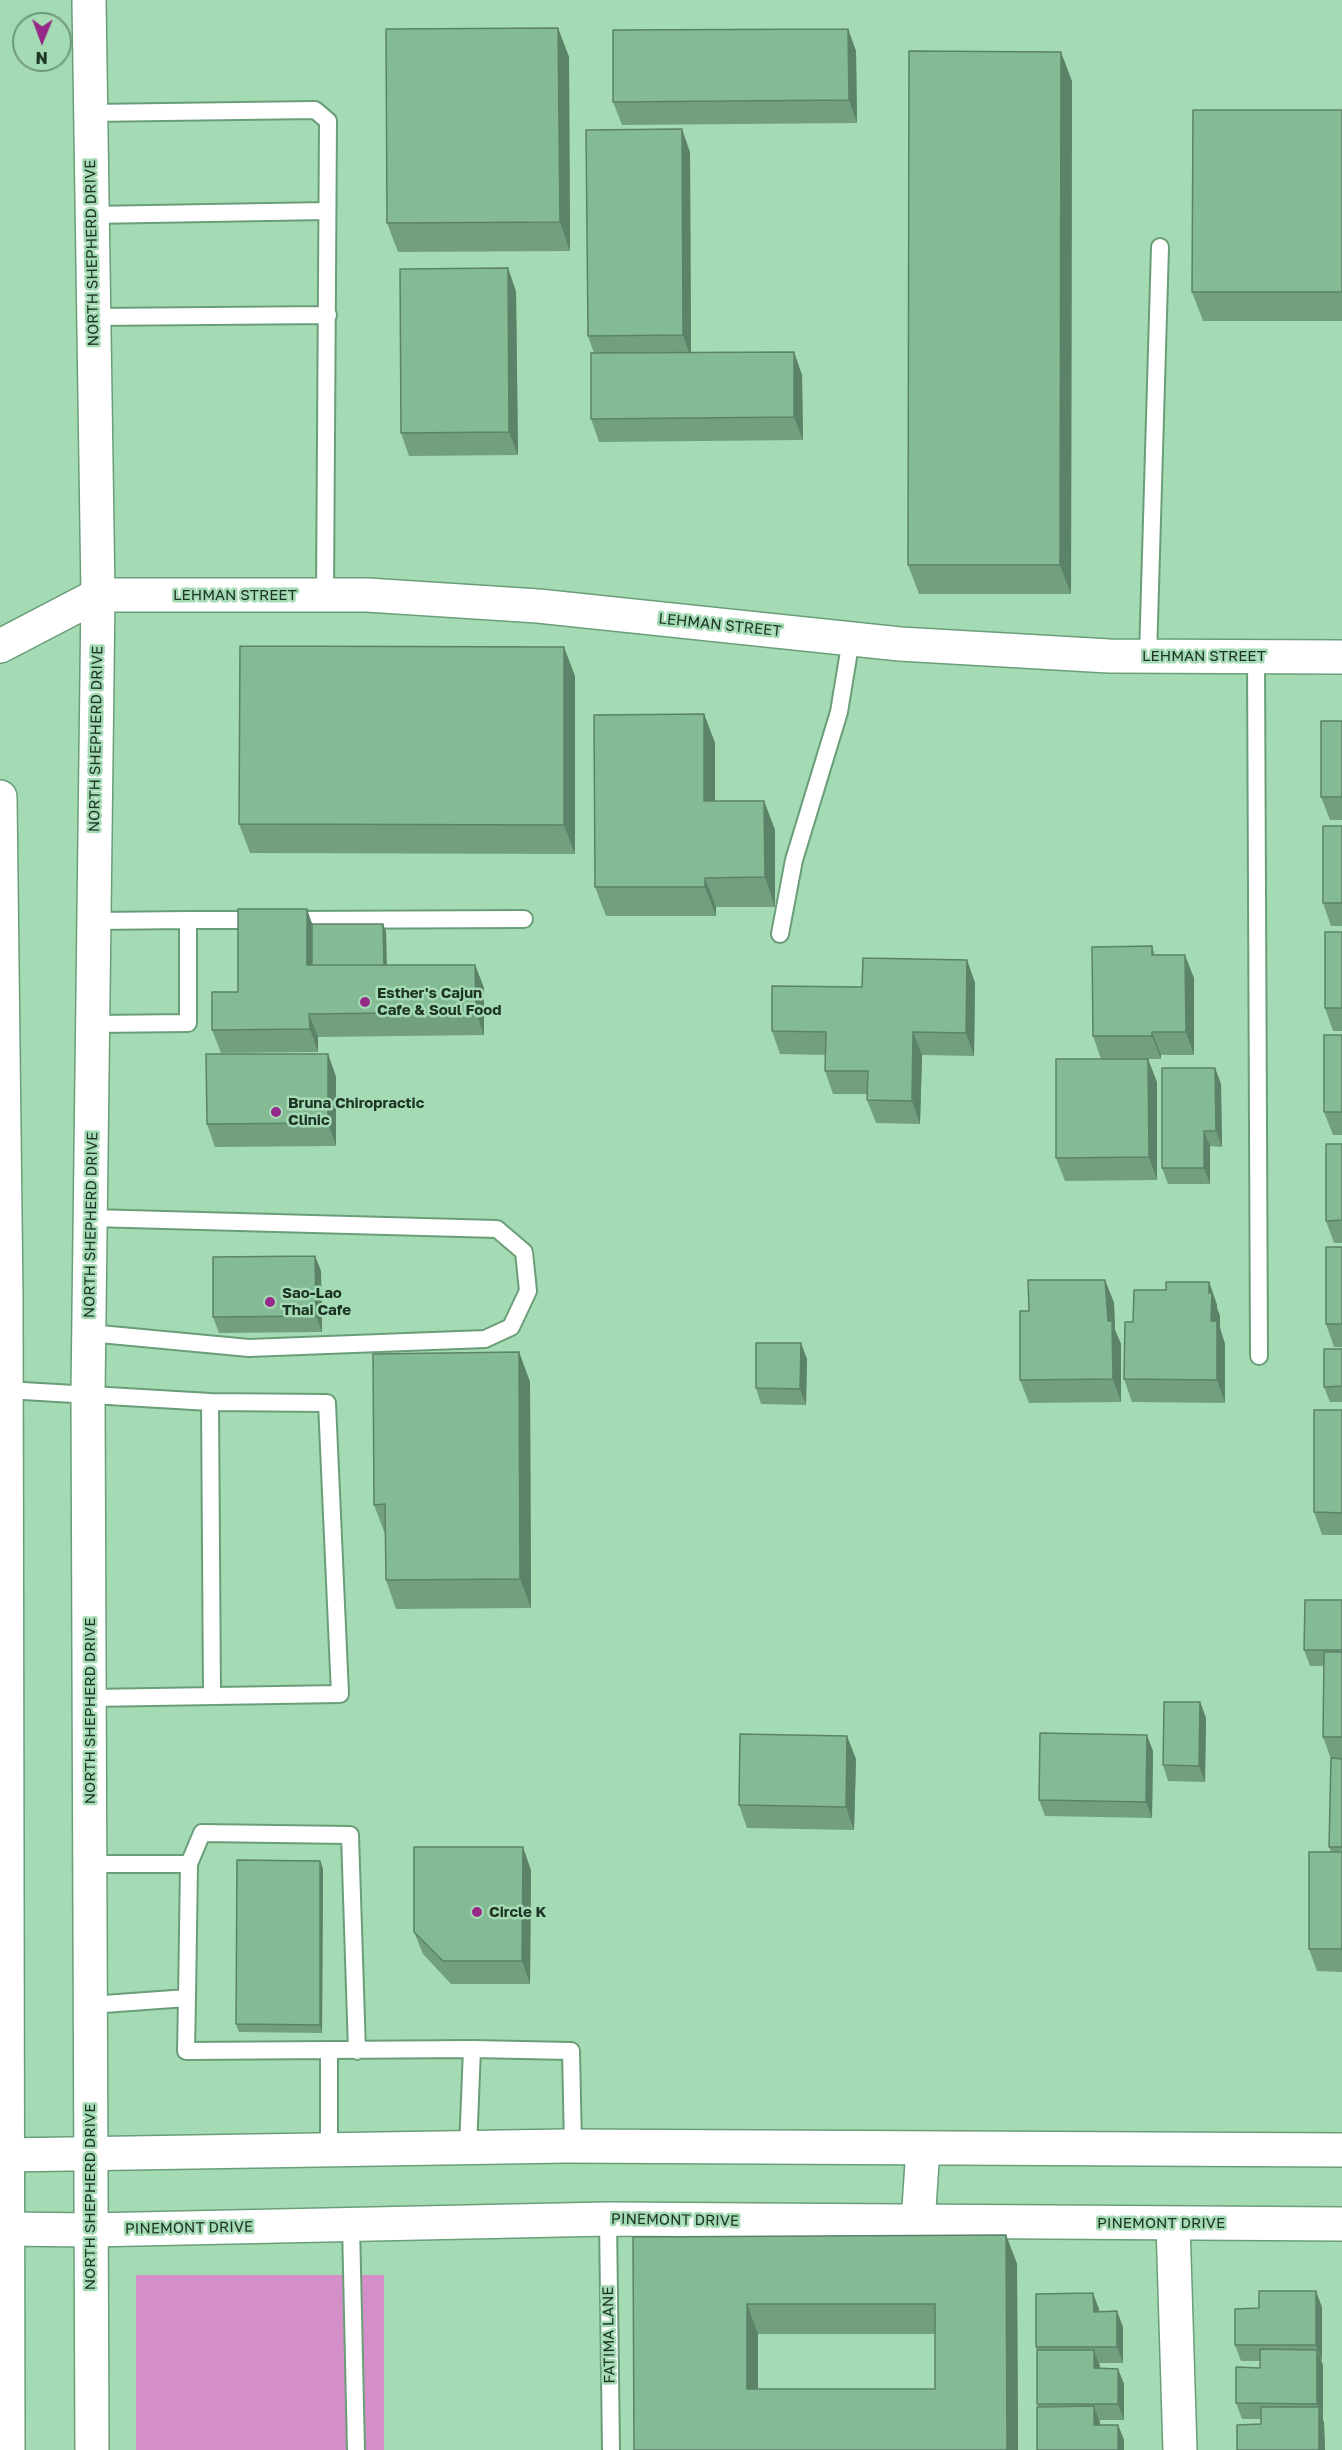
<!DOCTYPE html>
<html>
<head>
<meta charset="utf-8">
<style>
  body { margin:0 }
  #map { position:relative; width:1342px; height:2450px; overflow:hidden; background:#a4dbb4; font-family:"Golos Text",sans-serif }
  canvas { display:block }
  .north { position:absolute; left:12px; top:12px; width:60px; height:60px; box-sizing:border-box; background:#a4dbb4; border:2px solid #6e987a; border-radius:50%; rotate:181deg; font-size:16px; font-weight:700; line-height:24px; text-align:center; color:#1d3323 }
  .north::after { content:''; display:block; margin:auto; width:21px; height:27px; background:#962888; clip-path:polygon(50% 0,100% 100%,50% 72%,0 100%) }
</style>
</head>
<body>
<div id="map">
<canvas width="1342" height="2450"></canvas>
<div class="north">N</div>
</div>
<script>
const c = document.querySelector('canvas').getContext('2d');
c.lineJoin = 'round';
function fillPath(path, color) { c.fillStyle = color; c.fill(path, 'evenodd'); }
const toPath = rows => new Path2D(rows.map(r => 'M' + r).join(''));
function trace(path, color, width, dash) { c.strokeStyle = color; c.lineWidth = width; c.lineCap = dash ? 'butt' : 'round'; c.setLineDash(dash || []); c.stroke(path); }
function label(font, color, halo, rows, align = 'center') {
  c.font = font + ' "Golos Text",sans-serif'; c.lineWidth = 5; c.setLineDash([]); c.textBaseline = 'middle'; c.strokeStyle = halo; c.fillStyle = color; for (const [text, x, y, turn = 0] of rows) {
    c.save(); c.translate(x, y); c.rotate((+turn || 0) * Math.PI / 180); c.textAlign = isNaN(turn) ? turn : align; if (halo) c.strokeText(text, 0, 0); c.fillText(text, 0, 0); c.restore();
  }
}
fillPath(toPath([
  [136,2275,384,2275,384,2450,136,2450]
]), '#d58fc8');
const lane = toPath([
  [89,113,315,110,328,121,325,595],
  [91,215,327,211],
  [93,317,328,315],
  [1148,656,1160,247],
  [1256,656,1259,1356],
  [188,920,259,920],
  [288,920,524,919],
  [780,934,794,860,839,712,851,639],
  [94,1024,188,1023,188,920,95,921],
  [89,1333,249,1348,485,1339,511,1327,528,1291,524,1252,497,1229,91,1218],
  [6,1390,210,1402],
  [90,1698,340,1694,327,1403,210,1402,212,1696],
  [90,1864,189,1864,187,1998],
  [189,1864,202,1833,350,1835,357,2051],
  [90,2005,187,1998,186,2051,472,2049,468,2148],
  [472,2049,571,2051,573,2146],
  [329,2151,329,2052],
  [608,2219,611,2450],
  [351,2225,356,2450]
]);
const street = toPath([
  [98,595,367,595,538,606,900,644,1109,656,1342,657],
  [1173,2224,1180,2450]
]);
const secondary = toPath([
  [7,2155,566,2146,1342,2150],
  [918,2223,923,2148],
  [7,2229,90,2230,608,2219,1342,2224]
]);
const primary = toPath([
  [89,0,98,595,88,1393,92,2450],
  [0,646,98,595],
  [0,797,6,1298,8,2450]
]);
trace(lane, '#699e79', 20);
trace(street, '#699e79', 36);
trace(secondary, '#699e79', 36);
trace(primary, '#699e79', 36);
trace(lane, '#fff', 16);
trace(street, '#fff', 33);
trace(secondary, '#fff', 33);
trace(primary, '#fff', 33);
fillPath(toPath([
  [558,28,569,57,570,251,398,252,387,223],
  [848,29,856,51,857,123,622,125,613,102],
  [1072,81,1071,594,919,594,908,565],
  [1342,110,1342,321,1203,321,1192,292],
  [690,152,691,352,794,352,802,375,803,440,599,442,591,419,594,353,588,336],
  [516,291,518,455,409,456,401,433],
  [575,676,575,854,250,853,239,824],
  [704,714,715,743,715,801,764,801,775,830,775,907,716,907,716,916,606,916,595,887],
  [1342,721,1342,820,1330,820,1321,797],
  [1342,826,1342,926,1331,926,1323,903],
  [312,924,383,924,386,932,387,965,475,965,484,988,484,1035,318,1037,318,1052,221,1053,212,1030,238,992],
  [1342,932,1342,1031,1333,1031,1325,1008],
  [1152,946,1155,955,1194,978,1194,1055,1161,1055,1161,1059,1101,1059,1093,1036],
  [967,960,975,983,974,1056,922,1055,920,1124,876,1123,867,1100,867,1094,833,1094,825,1071,825,1055,780,1054,772,1031,862,987],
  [1342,1035,1342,1135,1333,1135,1324,1112],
  [328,1054,336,1077,336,1146,215,1147,207,1124],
  [1215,1068,1221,1084,1222,1147,1210,1146,1210,1184,1168,1184,1162,1168],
  [1157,1082,1157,1180,1065,1181,1056,1158],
  [1342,1144,1342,1243,1334,1243,1326,1221],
  [1342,1247,1342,1347,1334,1347,1326,1324],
  [315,1256,321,1271,322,1332,219,1333,213,1317],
  [1105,1280,1114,1303,1115,1330,1121,1344,1121,1402,1029,1403,1020,1380,1029,1311],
  [1209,1282,1217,1305,1217,1308,1220,1316,1220,1328,1225,1344,1225,1403,1132,1402,1124,1379,1133,1322,1166,1290],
  [1342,1349,1342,1402,1330,1402,1324,1387],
  [519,1352,530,1382,531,1608,396,1609,386,1580,386,1534,385,1534,374,1505],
  [807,1359,806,1405,761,1404,756,1388],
  [1342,1410,1342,1535,1322,1535,1314,1512],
  [1342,1600,1342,1972,1317,1971,1309,1949,1331,1852,1329,1847,1331,1759,1323,1737,1324,1666,1310,1666,1304,1650],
  [1200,1702,1206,1718,1205,1782,1168,1781,1163,1765],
  [1153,1751,1152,1818,1045,1816,1039,1800],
  [856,1759,854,1830,747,1828,739,1805],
  [320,1861,323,1869,322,2033,239,2032,236,2024],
  [531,1870,530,1984,451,1984,423,1954,414,1932],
  [1006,2235,1017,2264,1018,2450,634,2450,633,2237],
  [758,2334,935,2334,935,2389,758,2389],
  [1322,2307,1321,2361,1323,2365,1323,2419,1324,2423,1325,2450,1237,2450,1261,2424,1261,2419,1242,2419,1236,2403,1260,2368,1260,2361,1241,2361,1235,2345],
  [1099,2309,1099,2312,1123,2327,1123,2363,1099,2363,1100,2368,1118,2369,1124,2384,1124,2420,1099,2420,1100,2425,1118,2425,1124,2440,1038,2407,1037,2404,1037,2351,1036,2347]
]), '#72a07f');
fillPath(toPath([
  [558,28,569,57,570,251,560,222],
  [848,29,856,51,857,123,849,100],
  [1061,52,1072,81,1071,594,1060,565],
  [682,129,690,152,691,358,683,335],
  [508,268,516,291,518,455,509,432],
  [794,352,802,375,803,440,794,417],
  [564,647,575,676,575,854,564,825],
  [704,714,715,743,715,831,704,801],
  [764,801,775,830,775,907,765,877],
  [705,878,716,907,716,916,705,887],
  [307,909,315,932,315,980,307,965],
  [383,924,386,932,387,988,384,980],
  [1185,955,1194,978,1194,1055,1186,1032],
  [967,960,975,983,974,1056,966,1033],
  [475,965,484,988,484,1035,476,1012],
  [309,1014,318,1037,318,1052,310,1029],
  [913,1032,922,1055,920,1124,912,1101],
  [1152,1032,1161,1055,1161,1059,1152,1036],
  [328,1054,336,1077,336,1146,328,1123],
  [1148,1059,1157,1082,1157,1180,1149,1157],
  [1215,1068,1221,1084,1222,1147,1216,1131],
  [1204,1131,1210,1146,1210,1184,1204,1168],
  [315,1256,321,1271,322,1332,316,1316],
  [1105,1280,1114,1303,1115,1330,1121,1344,1121,1402,1113,1379],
  [1209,1282,1217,1305,1217,1308,1220,1316,1220,1328,1225,1344,1225,1403,1217,1380,1209,1293],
  [801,1343,807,1359,806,1405,800,1389],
  [519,1352,530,1382,531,1608,520,1579],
  [1200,1702,1206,1718,1205,1782,1199,1766],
  [1147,1735,1153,1751,1152,1818,1146,1802],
  [847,1736,856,1759,854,1830,846,1807],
  [523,1847,531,1870,530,1984,522,1961],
  [320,1861,323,1869,322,2033,320,2025],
  [1006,2235,1017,2264,1018,2450,1007,2450],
  [1316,2291,1322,2307,1322,2361,1316,2345],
  [1093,2293,1099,2309,1099,2327,1094,2312],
  [747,2304,758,2334,758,2418,747,2389],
  [1117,2311,1123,2327,1123,2363,1117,2347],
  [1094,2350,1100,2366,1100,2384,1094,2368],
  [1317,2350,1323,2365,1323,2419,1317,2404],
  [1118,2369,1124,2384,1124,2420,1118,2404],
  [1094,2406,1100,2422,1100,2441,1094,2425],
  [1319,2407,1324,2423,1325,2450,1319,2450],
  [1118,2425,1124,2440,1124,2450,1118,2450]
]), '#5c8268');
const building = toPath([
  [558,28,560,222,387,223,386,29,558,28],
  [848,29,849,100,613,102,613,30,848,29],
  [909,51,1061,52,1060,565,908,565,909,51],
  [1193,110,1342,110,1342,292,1192,292,1193,110],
  [682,129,683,335,588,336,586,130,682,129],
  [508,268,509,432,401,433,400,269,508,268],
  [794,352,794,417,591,419,591,353,794,352],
  [240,646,564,647,564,825,239,824,240,646],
  [704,714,704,801,764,801,765,877,705,878,705,887,595,887,594,715,704,714],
  [1321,721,1342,721,1342,797,1321,797,1321,721],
  [1323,826,1342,826,1342,903,1323,903,1323,826],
  [238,909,307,909,307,965,475,965,476,1012,309,1014,310,1029,212,1030,212,992,238,992,238,909],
  [312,924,383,924,384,965,312,965,312,924],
  [1325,932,1342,932,1342,1008,1325,1008,1325,932],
  [1152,946,1152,955,1185,955,1186,1032,1152,1032,1152,1036,1093,1036,1092,947,1152,946],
  [863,958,967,960,966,1033,913,1032,912,1101,867,1100,868,1071,825,1071,826,1032,772,1031,772,986,862,987,863,958],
  [1324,1035,1342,1035,1342,1112,1324,1112,1324,1035],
  [206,1054,328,1054,328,1123,207,1124,206,1054],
  [1056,1059,1148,1059,1149,1157,1056,1158,1056,1059],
  [1162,1068,1215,1068,1216,1131,1204,1131,1204,1168,1162,1168,1162,1068],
  [1326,1144,1342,1144,1342,1220,1326,1221,1326,1144],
  [1326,1247,1342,1247,1342,1324,1326,1324,1326,1247],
  [315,1256,316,1316,213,1317,213,1257,315,1256],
  [1028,1280,1105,1280,1108,1321,1112,1321,1113,1379,1020,1380,1020,1311,1029,1311,1028,1280],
  [1166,1282,1209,1282,1209,1293,1212,1293,1211,1321,1217,1321,1217,1380,1124,1379,1125,1322,1133,1322,1134,1290,1166,1290,1166,1282],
  [756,1343,801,1343,800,1389,756,1388,756,1343],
  [1324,1349,1342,1349,1342,1386,1324,1387,1324,1349],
  [519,1352,520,1579,386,1580,385,1504,374,1505,373,1354,519,1352],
  [1314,1410,1342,1410,1342,1513,1314,1512,1314,1410],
  [1305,1600,1342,1600,1342,1650,1304,1650,1305,1600],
  [1324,1652,1342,1652,1342,1737,1323,1737,1324,1652],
  [1164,1702,1200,1702,1199,1766,1163,1765,1164,1702],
  [1040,1733,1147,1735,1146,1802,1039,1800,1040,1733],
  [740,1734,847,1736,846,1807,739,1805,740,1734],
  [1331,1758,1342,1759,1342,1847,1329,1847,1331,1758],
  [414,1847,523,1847,522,1961,443,1961,414,1932,414,1847],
  [1309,1852,1342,1852,1342,1949,1309,1949,1309,1852],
  [237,1860,320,1861,320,2025,236,2024,237,1860],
  [1006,2235,1007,2450,634,2450,633,2237,1006,2235],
  [747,2304,935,2304,935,2389,747,2389,747,2304],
  [1259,2291,1316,2291,1316,2345,1235,2345,1235,2309,1259,2308,1259,2291],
  [1093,2293,1094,2312,1117,2311,1117,2347,1036,2347,1036,2294,1093,2293],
  [1260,2349,1317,2350,1317,2404,1236,2403,1236,2367,1260,2368,1260,2349],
  [1037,2350,1094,2350,1094,2368,1118,2369,1118,2404,1037,2404,1037,2350],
  [1094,2406,1094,2425,1118,2425,1118,2450,1037,2450,1037,2407,1094,2406],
  [1261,2407,1319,2407,1319,2450,1237,2450,1237,2425,1261,2424,1261,2407]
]);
fillPath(building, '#84ba94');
trace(building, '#5c8268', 1.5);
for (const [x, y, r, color] of [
  [365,1002,6,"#962888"],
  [276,1112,6,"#962888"],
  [270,1302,6,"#962888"],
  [477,1912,6,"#962888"]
]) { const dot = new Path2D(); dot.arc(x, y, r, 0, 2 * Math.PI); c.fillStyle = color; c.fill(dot); trace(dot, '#a4dbb4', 2); }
label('15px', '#1d3323', '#a4dbb4', [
  ["NORTH SHEPHERD DRIVE",92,253,-91],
  ["LEHMAN STREET",235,595],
  ["LEHMAN STREET",720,625,6],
  ["LEHMAN STREET",1204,656],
  ["NORTH SHEPHERD DRIVE",96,739,-89],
  ["NORTH SHEPHERD DRIVE",91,1225,-89],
  ["NORTH SHEPHERD DRIVE",90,1711,-90],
  ["NORTH SHEPHERD DRIVE",90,2197,-90],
  ["PINEMONT DRIVE",675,2220,1],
  ["PINEMONT DRIVE",1161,2223],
  ["PINEMONT DRIVE",189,2228,-1],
  ["FATIMA LANE",609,2335,-91]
]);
label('bold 15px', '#1d3323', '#a4dbb4', [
  ["Esther's Cajun",377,993],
  ["Cafe & Soul Food",377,1010],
  ["Bruna Chiropractic",288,1103],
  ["Clinic",288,1120],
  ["Sao-Lao",282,1293],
  ["Thai Cafe",282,1310],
  ["Circle K",489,1912]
], 'left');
</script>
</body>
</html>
